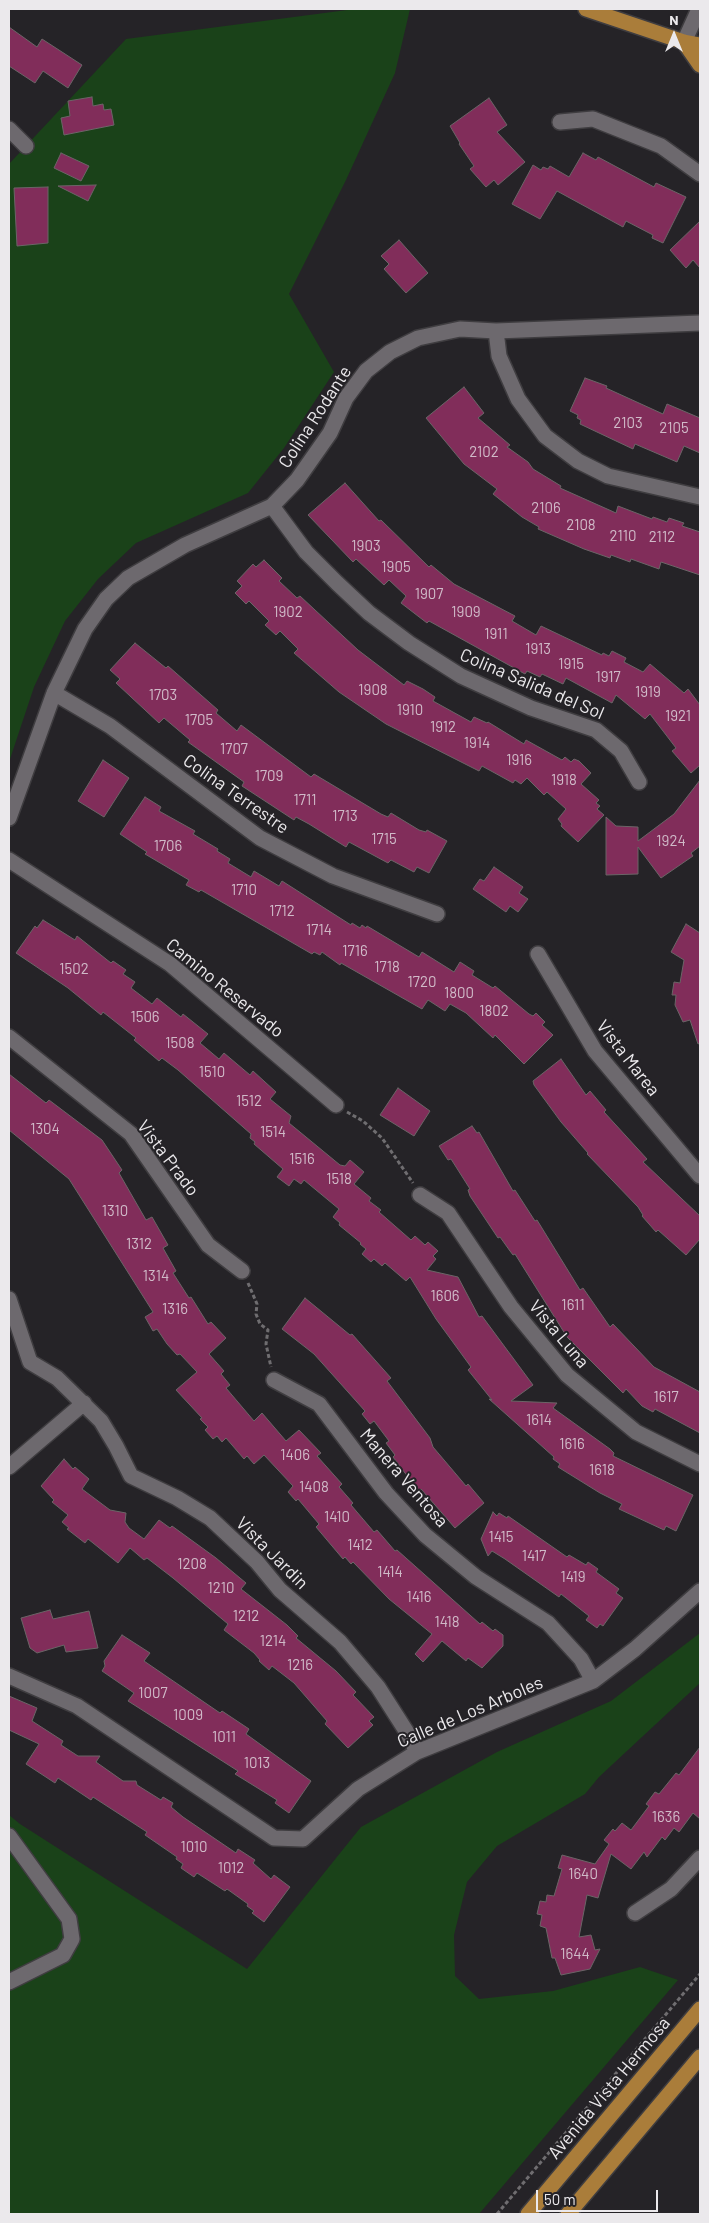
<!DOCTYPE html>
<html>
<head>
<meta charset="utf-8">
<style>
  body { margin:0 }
  #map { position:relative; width:709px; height:2223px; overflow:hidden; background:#252327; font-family:Barlow,sans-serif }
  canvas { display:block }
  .frame { position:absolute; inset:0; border:10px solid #ebe9ec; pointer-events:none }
  .north { position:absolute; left:649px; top:10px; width:50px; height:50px; -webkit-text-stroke:4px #252327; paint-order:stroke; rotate:0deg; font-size:14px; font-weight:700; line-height:20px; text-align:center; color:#ebe9ec }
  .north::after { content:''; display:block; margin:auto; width:18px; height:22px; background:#ebe9ec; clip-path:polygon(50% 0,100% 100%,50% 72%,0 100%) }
  .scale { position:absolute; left:536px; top:2190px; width:122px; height:22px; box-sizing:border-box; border:2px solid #ebe9ec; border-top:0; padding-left:6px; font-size:15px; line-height:18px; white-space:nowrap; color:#ebe9ec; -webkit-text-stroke:4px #252327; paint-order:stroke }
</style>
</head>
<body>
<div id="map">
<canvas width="709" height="2223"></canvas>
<div class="frame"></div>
<div class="north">N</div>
<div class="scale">50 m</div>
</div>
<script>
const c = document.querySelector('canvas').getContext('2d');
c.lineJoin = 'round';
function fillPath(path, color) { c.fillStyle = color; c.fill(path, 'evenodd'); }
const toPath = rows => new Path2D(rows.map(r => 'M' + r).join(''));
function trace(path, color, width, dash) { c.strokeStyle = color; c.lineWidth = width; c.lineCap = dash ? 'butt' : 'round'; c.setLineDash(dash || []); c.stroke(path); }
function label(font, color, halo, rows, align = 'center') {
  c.font = font + ' Barlow,sans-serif'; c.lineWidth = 4; c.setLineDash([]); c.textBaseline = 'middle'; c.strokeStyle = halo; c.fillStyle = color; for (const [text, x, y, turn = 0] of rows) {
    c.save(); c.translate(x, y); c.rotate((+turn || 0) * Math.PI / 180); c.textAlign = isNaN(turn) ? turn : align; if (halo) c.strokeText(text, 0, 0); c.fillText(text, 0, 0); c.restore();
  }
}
fillPath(toPath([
  [355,9,410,9,395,73,346,180,289,294,334,372,284,448,248,493,136,543,98,579,65,621,34,687,9,762,9,164,126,39],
  [700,1633,700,1683,599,1777,585,1794,497,1846,467,1882,454,1935,455,1976,479,1999,553,1991,640,1967,678,1980,479,2214,9,2214,9,1815,20,1824,247,1969,361,1827,497,1752,611,1701]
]), '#1a4219');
const building = toPath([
  [9,27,37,47,42,39,82,65,68,88,43,71,35,83,9,66,9,27],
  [92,97,93,106,103,104,104,110,111,109,114,125,64,135,61,118,70,116,68,101,92,97],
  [489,98,507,125,497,132,525,162,498,185,494,180,486,187,470,169,474,166,459,144,460,143,450,126,489,98],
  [61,153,89,166,81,181,54,168,61,153],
  [583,153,596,160,598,157,654,187,656,183,686,197,663,243,652,238,653,235,626,221,623,227,557,191,540,219,512,204,533,165,541,170,543,167,548,169,550,166,569,177,583,153],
  [96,185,88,201,58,186,96,185],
  [48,187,48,243,17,246,14,188,48,187],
  [700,221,700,268,693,260,686,268,670,250,700,221],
  [399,240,428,273,406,293,384,269,389,264,381,256,399,240],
  [585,378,607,386,606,388,663,414,667,404,700,418,700,453,684,446,677,462,635,444,633,449,580,424,581,420,577,418,578,415,570,411,585,378],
  [464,387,484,413,478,418,510,445,507,447,528,462,533,469,561,486,560,488,616,513,618,506,652,519,653,517,667,522,669,518,684,523,682,526,700,532,700,575,661,562,659,569,631,559,630,562,611,555,610,558,584,549,538,529,539,527,522,517,493,494,497,489,464,464,426,418,464,387],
  [345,483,379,521,381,520,429,567,431,565,454,584,515,616,512,621,536,635,541,626,602,655,603,653,609,656,612,651,626,658,624,662,643,672,650,664,684,693,688,689,700,705,700,765,691,773,672,751,676,748,650,714,645,719,616,695,612,703,566,678,563,684,542,674,540,677,527,671,525,674,429,621,427,623,401,603,406,596,389,580,384,585,356,559,353,562,308,515,345,483],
  [264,560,282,578,279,581,297,598,300,596,358,650,404,685,407,681,423,689,435,697,433,701,471,722,474,717,487,723,488,722,524,744,526,740,562,760,565,757,571,762,574,759,579,761,591,773,581,784,599,800,596,803,600,806,597,809,604,815,578,842,561,826,562,824,558,819,566,809,547,792,544,795,527,778,521,784,515,780,513,783,482,766,479,771,386,724,339,692,294,653,298,649,280,631,276,635,265,625,269,621,249,601,246,604,235,593,242,586,237,581,253,564,256,567,264,560],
  [135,643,166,668,168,666,218,710,216,713,237,731,241,725,311,777,314,774,381,814,388,817,391,813,419,830,426,832,427,830,447,841,429,873,417,867,414,872,391,860,388,863,349,842,346,847,309,824,296,817,294,820,242,786,244,782,188,742,190,740,164,718,159,723,116,683,120,679,110,670,135,643],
  [103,760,129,778,104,817,78,801,103,760],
  [700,780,700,846,691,853,693,856,661,878,638,847,638,874,606,875,606,817,616,826,638,827,638,841,674,814,700,780],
  [145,797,161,807,159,811,195,831,193,834,218,849,217,851,230,859,228,863,251,877,254,871,279,886,282,881,351,925,352,923,360,928,362,925,366,928,367,926,419,957,422,952,454,972,460,962,474,971,472,975,493,988,495,986,529,1014,533,1016,536,1013,545,1022,542,1025,553,1035,524,1064,495,1035,493,1038,466,1013,450,1004,445,1011,428,1000,422,1009,341,963,340,965,322,952,320,955,314,952,312,954,201,890,199,892,186,885,189,880,145,854,147,852,120,834,145,797],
  [494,867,523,887,519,893,528,899,518,912,510,906,506,912,473,889,480,879,484,881,494,867],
  [43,920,75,940,77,936,111,963,113,961,126,970,123,974,135,982,131,988,152,1004,157,998,181,1017,183,1014,208,1034,200,1043,219,1059,224,1053,250,1075,253,1071,276,1092,270,1099,291,1116,289,1123,340,1165,345,1166,350,1160,364,1172,354,1184,371,1198,369,1201,381,1210,379,1212,411,1240,415,1236,425,1245,428,1242,438,1251,433,1256,436,1259,427,1270,458,1277,479,1317,482,1316,533,1385,511,1401,557,1403,553,1408,610,1449,614,1453,613,1456,693,1495,676,1531,666,1526,664,1530,619,1509,622,1504,600,1493,558,1467,560,1464,553,1459,554,1457,489,1399,492,1400,468,1370,471,1367,436,1319,410,1277,406,1281,385,1263,382,1266,374,1259,371,1262,362,1254,366,1249,360,1244,361,1243,339,1225,340,1223,333,1217,339,1209,304,1180,301,1184,294,1179,289,1186,277,1177,283,1169,254,1144,255,1142,250,1138,251,1134,178,1070,162,1058,159,1061,134,1040,136,1038,103,1012,101,1015,68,988,16,953,35,926,37,928,43,920],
  [686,924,700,933,700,1043,698,1044,690,1020,683,1022,675,1005,676,995,672,995,674,982,680,983,684,960,671,952,686,924],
  [561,1059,586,1095,590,1091,606,1110,604,1112,647,1159,643,1162,700,1216,700,1239,686,1255,658,1230,656,1232,642,1216,643,1215,638,1207,587,1154,588,1153,561,1122,534,1085,533,1081,561,1059],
  [9,1074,46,1103,49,1100,102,1140,122,1170,119,1173,146,1220,152,1217,168,1245,163,1248,176,1271,173,1273,189,1298,191,1297,208,1324,211,1322,226,1338,209,1354,224,1371,221,1374,230,1385,226,1388,254,1421,262,1413,286,1441,299,1430,321,1453,317,1456,342,1484,339,1487,353,1503,351,1505,374,1532,377,1530,395,1551,397,1550,480,1624,482,1622,493,1631,495,1629,503,1635,503,1646,482,1668,468,1658,466,1661,442,1641,423,1662,415,1654,432,1634,389,1599,353,1562,351,1564,345,1557,343,1559,316,1527,319,1524,298,1499,296,1501,288,1492,293,1486,264,1455,254,1464,247,1456,244,1459,226,1438,222,1442,217,1436,213,1439,205,1430,208,1427,200,1419,202,1418,176,1390,197,1372,180,1354,177,1355,167,1344,157,1329,153,1331,145,1317,153,1312,69,1179,9,1130,9,1074],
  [398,1088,430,1111,414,1136,380,1115,398,1088],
  [472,1126,477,1133,479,1132,513,1191,515,1190,535,1221,537,1220,580,1290,583,1288,610,1327,613,1324,654,1367,700,1392,700,1433,655,1409,653,1412,642,1406,626,1389,623,1393,567,1337,515,1254,513,1255,510,1251,500,1237,498,1238,470,1196,468,1190,470,1189,451,1159,448,1160,439,1146,472,1126],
  [305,1298,350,1335,352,1334,367,1351,391,1378,387,1381,430,1438,433,1447,461,1480,466,1486,468,1484,484,1503,455,1528,421,1489,418,1492,409,1483,411,1481,393,1457,395,1455,386,1443,389,1441,374,1421,370,1424,362,1414,365,1411,314,1354,282,1329,305,1298],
  [64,1459,73,1469,75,1467,89,1479,82,1489,110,1510,126,1513,125,1522,129,1528,144,1539,159,1520,170,1528,172,1526,216,1558,246,1583,241,1589,287,1625,298,1636,296,1638,336,1671,356,1692,353,1695,374,1717,369,1721,373,1725,348,1748,325,1724,327,1721,294,1683,272,1666,269,1670,259,1661,260,1660,254,1653,224,1630,228,1624,173,1578,147,1558,144,1560,130,1548,118,1563,88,1539,85,1543,67,1529,69,1528,62,1522,68,1515,52,1502,54,1500,41,1486,64,1459],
  [493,1512,497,1516,499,1513,507,1518,508,1516,567,1557,569,1555,586,1565,588,1562,598,1569,596,1572,619,1589,616,1593,623,1598,603,1626,600,1624,597,1628,586,1620,589,1616,561,1594,559,1597,505,1559,492,1551,488,1556,481,1539,493,1512],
  [50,1610,53,1619,89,1611,98,1648,66,1652,64,1645,37,1653,30,1648,21,1618,50,1610],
  [122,1635,150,1653,144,1661,220,1713,222,1711,249,1729,246,1734,311,1781,289,1813,275,1803,277,1800,235,1774,238,1771,128,1701,134,1693,102,1671,105,1666,104,1661,122,1635],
  [9,1696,37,1708,32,1721,63,1741,61,1745,78,1756,100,1756,96,1762,123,1781,136,1781,137,1785,161,1800,163,1797,173,1803,171,1807,183,1817,236,1853,238,1849,255,1860,253,1863,271,1879,274,1875,290,1887,264,1922,252,1913,254,1911,247,1906,248,1904,227,1889,225,1891,197,1873,194,1877,181,1868,183,1864,176,1859,177,1857,145,1835,147,1832,93,1797,91,1800,58,1778,55,1783,26,1764,39,1744,9,1730,9,1696],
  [700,1747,700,1819,693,1813,679,1832,674,1828,665,1840,662,1837,647,1857,644,1852,631,1869,611,1854,598,1898,587,1895,579,1937,591,1935,595,1950,600,1949,590,1969,561,1975,555,1958,552,1958,546,1928,540,1926,542,1915,537,1914,540,1901,546,1902,547,1895,554,1896,562,1869,558,1868,562,1855,595,1864,609,1844,604,1840,613,1829,615,1831,622,1823,631,1830,649,1806,646,1804,655,1792,659,1794,676,1773,679,1775,700,1747]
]);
fillPath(building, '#812d5a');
trace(building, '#6b6567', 1);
const minor = toPath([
  [684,42,699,9],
  [560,122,593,119,661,146,700,174],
  [9,129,26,146],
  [496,331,499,356,518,399,545,436,578,461,608,476,700,497],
  [272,506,306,552,337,583,369,613,409,643,461,676,531,708,596,730,621,751,639,782],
  [54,693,110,726,260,838,333,876,437,914],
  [9,818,54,693,85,629,106,599,128,578,185,545,272,506,297,480,330,433,346,398,366,371,390,352,418,338,460,329,496,331,700,323],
  [9,860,170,964,336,1105],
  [538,954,595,1051,700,1176],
  [9,1037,131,1134,208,1245,242,1271],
  [420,1195,448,1213,511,1307,567,1375,636,1432,700,1464],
  [9,1299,30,1362,57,1378,101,1421,116,1446,131,1476,177,1498,210,1518,257,1562,280,1590,340,1642,378,1687,408,1734,417,1752],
  [274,1380,319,1404,386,1493,425,1535,476,1577,548,1623,581,1659,593,1681],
  [9,1467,84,1403],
  [9,1676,77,1706,274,1838,303,1839,358,1789,417,1752,593,1681,635,1649,700,1591],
  [9,1836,69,1919,72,1939,63,1955,9,1982],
  [635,1913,671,1889,700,1858]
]);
const major = toPath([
  [586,9,684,42,700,45],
  [684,42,700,65],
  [528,2214,700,2009],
  [568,2214,700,2057]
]);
trace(minor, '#3f3d40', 18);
trace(major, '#3f3d40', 18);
trace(toPath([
  [347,1112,363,1121,382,1138,413,1183],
  [248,1283,257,1304,256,1314,260,1324,268,1330,266,1344,271,1367],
  [497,2214,700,1974]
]), '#6f6d70', 3, [4, 2.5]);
trace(minor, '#6d696e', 15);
trace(major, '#aa7d3a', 15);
label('15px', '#d0bac8', null, [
  ["2103",628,423],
  ["2105",674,428],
  ["2102",484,452],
  ["2106",546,508],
  ["2108",581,525],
  ["2110",623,536],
  ["2112",662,537],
  ["1903",366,546],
  ["1905",396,567],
  ["1907",429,594],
  ["1902",288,612],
  ["1909",466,612],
  ["1911",496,634],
  ["1913",538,649],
  ["1915",571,664],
  ["1917",608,677],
  ["1908",373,690],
  ["1919",648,692],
  ["1703",163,695],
  ["1910",410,710],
  ["1921",678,716],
  ["1705",199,720],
  ["1912",443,727],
  ["1914",477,743],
  ["1707",234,749],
  ["1916",519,760],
  ["1709",269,776],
  ["1918",564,780],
  ["1711",305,800],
  ["1713",345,816],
  ["1715",384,839],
  ["1924",671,841],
  ["1706",168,846],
  ["1710",244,890],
  ["1712",282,911],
  ["1714",319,930],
  ["1716",355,951],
  ["1718",387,967],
  ["1502",74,969],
  ["1720",422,982],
  ["1800",459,993],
  ["1802",494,1011],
  ["1506",145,1017],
  ["1508",180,1043],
  ["1510",212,1072],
  ["1512",249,1101],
  ["1304",45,1129],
  ["1514",273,1132],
  ["1516",302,1159],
  ["1518",339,1179],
  ["1310",115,1211],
  ["1312",139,1244],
  ["1314",156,1276],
  ["1606",445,1296],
  ["1611",573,1305],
  ["1316",175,1309],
  ["1617",666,1397],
  ["1614",539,1420],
  ["1616",572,1444],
  ["1406",295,1455],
  ["1618",602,1470],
  ["1408",314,1487],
  ["1410",337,1517],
  ["1415",501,1537],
  ["1412",360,1545],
  ["1417",534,1556],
  ["1208",192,1564],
  ["1414",390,1572],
  ["1419",573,1577],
  ["1210",221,1588],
  ["1416",419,1597],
  ["1212",246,1616],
  ["1418",447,1622],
  ["1214",273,1641],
  ["1216",300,1665],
  ["1007",153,1693],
  ["1009",188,1715],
  ["1011",224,1737],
  ["1013",257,1763],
  ["1636",666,1817],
  ["1010",194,1847],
  ["1012",231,1868],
  ["1640",583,1874],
  ["1644",575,1954]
]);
label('18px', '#ebe9ec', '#252327', [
  ["Colina Rodante",315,417,-57],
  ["Colina Salida del Sol",532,684,23],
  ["Colina Terrestre",236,794,35],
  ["Camino Reservado",225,988,39],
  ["Vista Marea",628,1058,52],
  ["Vista Prado",168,1158,53],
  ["Vista Luna",559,1334,50],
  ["Manera Ventosa",404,1478,49],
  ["Vista Jardin",272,1553,45],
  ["Calle de Los Arboles",470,1712,-23],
  ["Avenida Vista Hermosa",609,2088,-50]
]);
</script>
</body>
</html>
